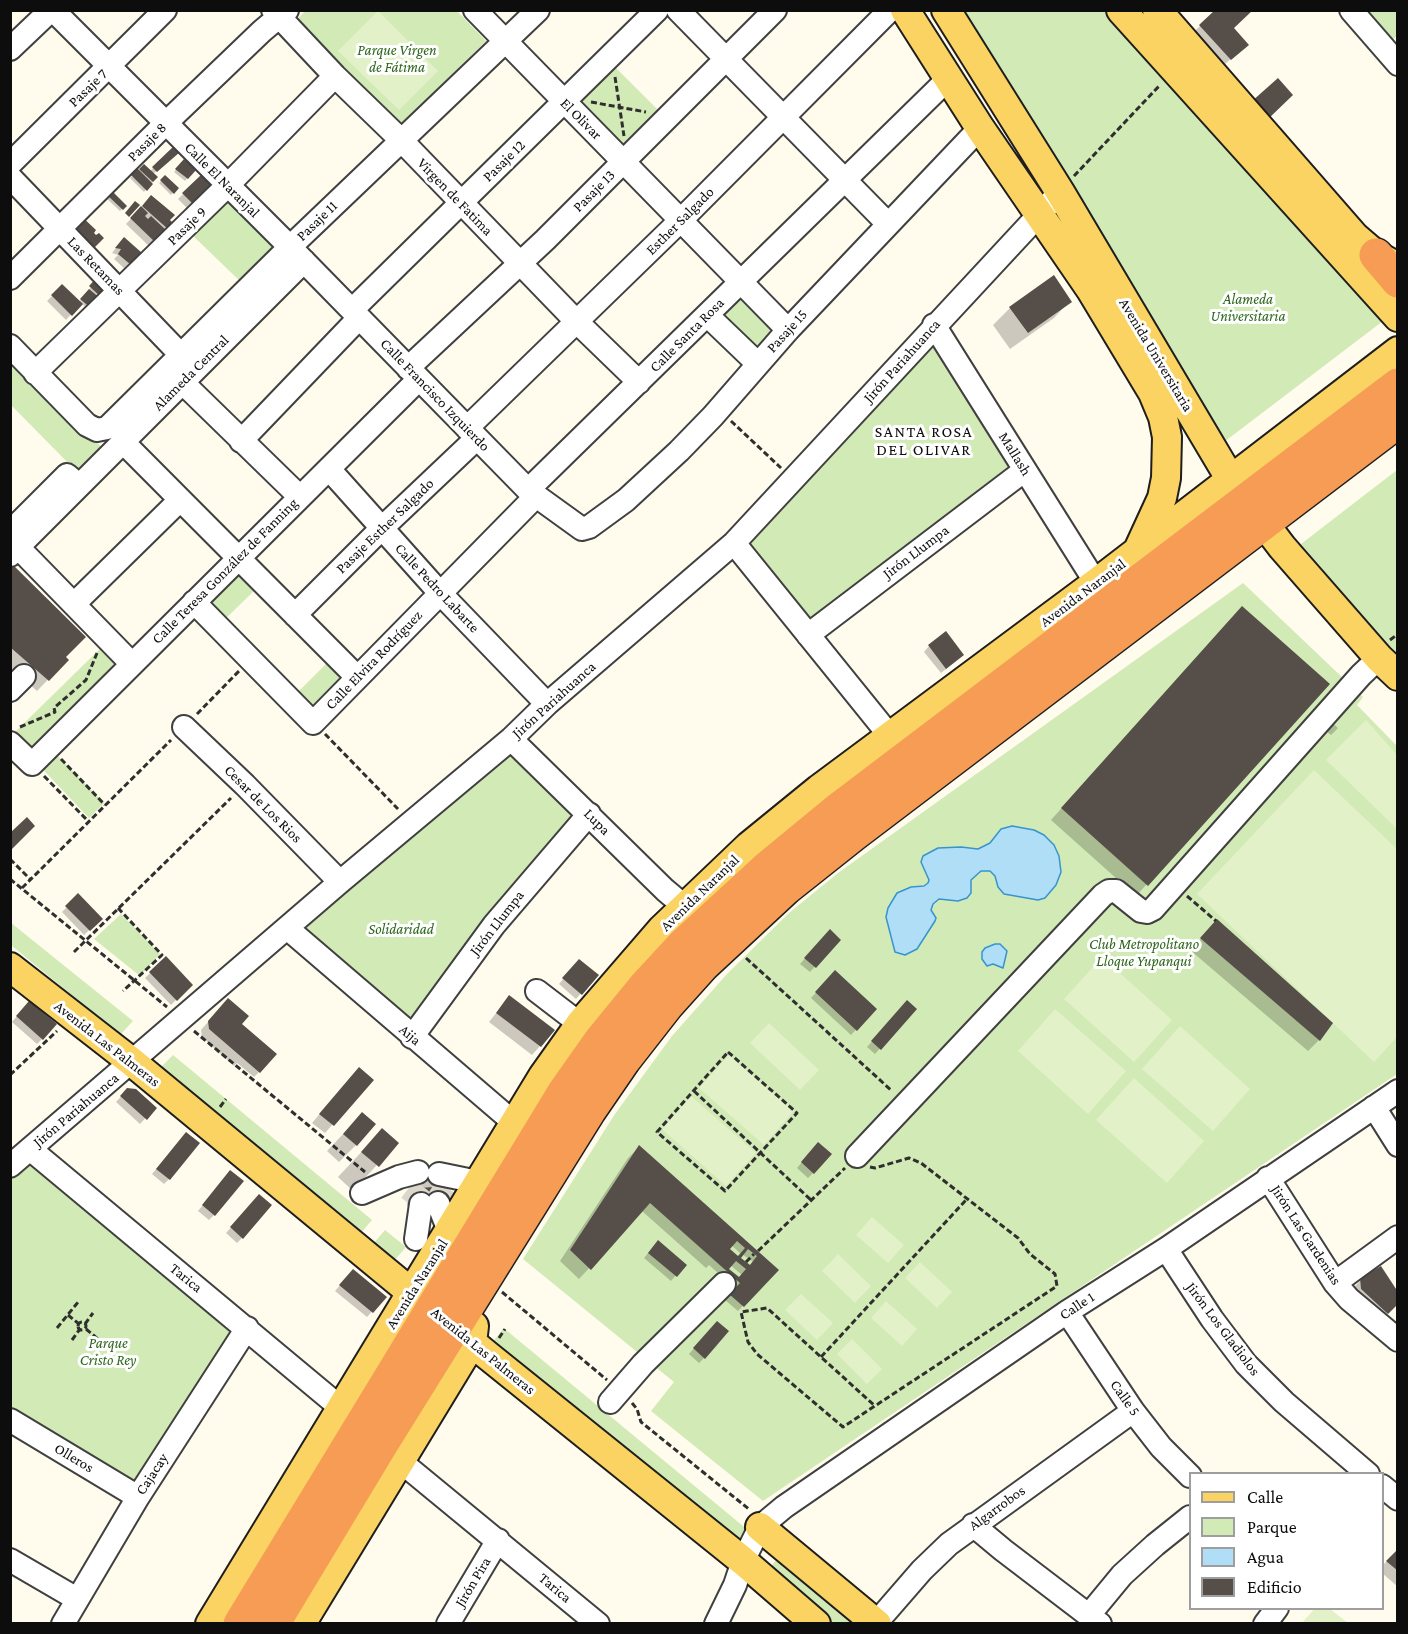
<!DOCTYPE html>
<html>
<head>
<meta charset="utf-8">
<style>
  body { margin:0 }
  #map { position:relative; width:1408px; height:1634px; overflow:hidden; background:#fffbed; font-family:"Crimson Pro",serif }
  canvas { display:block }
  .frame { position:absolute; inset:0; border:12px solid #0d0d0d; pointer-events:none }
  .legend { position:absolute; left:1189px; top:1472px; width:195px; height:138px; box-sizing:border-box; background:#fff; border:2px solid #9e9e9e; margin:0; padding:8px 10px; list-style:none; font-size:18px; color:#0d0d0d }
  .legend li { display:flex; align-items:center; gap:12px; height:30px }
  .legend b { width:30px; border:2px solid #9e9e9e }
</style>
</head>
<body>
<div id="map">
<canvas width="1408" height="1634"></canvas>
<div class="frame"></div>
<ul class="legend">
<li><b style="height:8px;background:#fad362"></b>Calle</li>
<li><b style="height:16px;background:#d2eab6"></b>Parque</li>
<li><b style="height:16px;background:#b1def7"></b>Agua</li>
<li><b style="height:16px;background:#564e49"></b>Edificio</li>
</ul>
</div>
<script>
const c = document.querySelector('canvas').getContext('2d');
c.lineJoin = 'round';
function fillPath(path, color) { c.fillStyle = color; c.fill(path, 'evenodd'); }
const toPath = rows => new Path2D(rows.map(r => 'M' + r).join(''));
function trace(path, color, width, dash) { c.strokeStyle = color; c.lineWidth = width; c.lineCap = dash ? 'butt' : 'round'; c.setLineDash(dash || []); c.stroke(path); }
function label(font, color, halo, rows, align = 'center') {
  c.font = font + ' "Crimson Pro",serif'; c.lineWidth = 6; c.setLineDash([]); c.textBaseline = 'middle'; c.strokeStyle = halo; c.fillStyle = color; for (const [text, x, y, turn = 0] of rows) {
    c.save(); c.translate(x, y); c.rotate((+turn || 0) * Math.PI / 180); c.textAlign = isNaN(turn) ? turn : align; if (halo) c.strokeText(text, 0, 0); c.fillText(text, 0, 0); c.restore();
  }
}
fillPath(toPath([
  [305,11,457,11,486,41,398,127,292,24],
  [960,11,1104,11,1383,321,1224,442],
  [1361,11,1397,11,1397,36,1391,41],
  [610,62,664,116,629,151,575,97],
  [224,194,281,249,245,286,188,231],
  [740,289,783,331,753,366,706,323],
  [932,345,1009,466,806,625,743,545],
  [16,359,106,452,82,477,11,405,11,364],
  [1397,470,1397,658,1301,544],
  [241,563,261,584,220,624,200,603],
  [1243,583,1363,697,1357,705,1397,746,1397,1074,763,1501,651,1411,674,1382,523,1259,615,1114,672,1036,727,974,789,913,838,873],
  [112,637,133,658,45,743,104,803,89,818,11,736],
  [331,659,349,678,313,714,295,695],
  [511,748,580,816,411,1025,298,930],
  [121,914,160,954,140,976,94,939],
  [10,922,67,968,133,1021,120,1035,11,945],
  [173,1055,372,1220,360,1234,160,1068],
  [35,1163,237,1333,140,1486,11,1407,10,1179,27,1164],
  [385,1230,406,1247,394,1261,373,1244],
  [503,1329,506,1330,749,1531,734,1546,492,1343],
  [776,1560,783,1564,862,1623,834,1623,771,1575,768,1570]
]), '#d2eab6');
fillPath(toPath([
  [378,11,438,71,399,110,338,51],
  [1366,720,1397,755,1397,829,1326,760],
  [1314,770,1397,849,1397,1037,1374,1062,1197,894],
  [1102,957,1172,1020,1134,1062,1064,999],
  [1055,1009,1126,1071,1088,1114,1018,1051],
  [769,1023,819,1070,800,1090,750,1043],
  [1180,1026,1250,1089,1213,1131,1142,1069],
  [729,1055,794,1111,764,1145,699,1088],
  [1134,1078,1204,1141,1167,1183,1096,1120],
  [691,1096,756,1153,726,1186,662,1129],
  [872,1217,904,1245,888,1263,856,1235],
  [838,1254,871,1286,855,1303,822,1271],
  [920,1262,952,1292,937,1308,905,1278],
  [801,1294,833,1323,817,1340,785,1310],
  [886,1301,917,1329,902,1346,871,1318],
  [852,1339,882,1369,867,1384,837,1354],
  [1315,1608,1330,1609,1348,1623,1302,1623]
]), '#e3f1c8');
const water = toPath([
  [1012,826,1034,830,1044,835,1054,845,1059,856,1061,872,1056,885,1045,898,1038,900,1004,894,998,887,995,876,990,871,981,871,971,880,971,893,967,898,958,901,939,899,933,904,931,910,936,918,935,921,917,949,905,955,895,952,886,917,888,908,897,893,911,887,924,886,928,883,929,880,921,862,923,856,938,848,961,847,978,849,990,843,1001,829,1012,826],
  [995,944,1000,944,1007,951,1003,968,993,964,987,966,982,959,982,952,985,948,995,944]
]);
fillPath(water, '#b1def7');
trace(water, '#3794cf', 1.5);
fillPath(toPath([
  [1200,26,1232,28,1247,45,1225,64,1211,48,1207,51,1192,34],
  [174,148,178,152,152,175,156,178,144,192,130,178,143,166,149,172],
  [184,161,195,169,185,181,174,172],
  [165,177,177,188,171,195,159,183],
  [201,177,213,188,190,211,178,199],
  [110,191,125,206,120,211,105,197],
  [151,197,172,224,150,247,126,224],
  [119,244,130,264,125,269,114,259,118,255,112,253],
  [99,277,110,287,89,310,81,303,66,320,47,301,62,286,79,302],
  [1070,301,1054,318,1010,349,993,325,1010,308],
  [10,564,64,657,67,660,37,691,10,667],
  [1231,619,1328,684,1136,896,1051,820],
  [929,646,957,660,941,673,924,652],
  [1326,717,1338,728,1331,735,1319,725],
  [78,896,101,919,84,935,62,912],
  [830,931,839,940,810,972,800,964],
  [1207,932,1319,1040,1308,1051,1190,950],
  [166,958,191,985,171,1005,145,978],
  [574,966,597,975,576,999,559,984],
  [835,972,875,1009,851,1035,811,998],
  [509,997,540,1046,532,1055,489,1022],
  [903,1007,915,1009,875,1054,867,1047],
  [24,1008,42,1039,37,1044,12,1022],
  [220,1008,240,1025,259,1072,254,1077,237,1063,234,1066,202,1037,201,1030],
  [351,1077,372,1080,325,1133,312,1123],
  [127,1090,155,1108,140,1124,116,1102],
  [362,1114,356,1145,339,1162,327,1151],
  [382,1130,397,1143,353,1191,338,1177],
  [181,1139,169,1179,164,1184,152,1174],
  [639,1147,777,1270,738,1311,725,1300,736,1289,709,1265,706,1268,642,1211,579,1279,560,1261,628,1158],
  [729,1243,741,1254,738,1257,726,1247],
  [742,1254,753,1262,749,1266,739,1258],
  [722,1258,742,1275,738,1279,719,1261],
  [813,1149,813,1173,808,1178,797,1168],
  [416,1174,437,1174,437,1184,433,1188,441,1203,407,1206,406,1193,408,1190,417,1190],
  [226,1177,214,1215,209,1220,198,1211],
  [254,1201,242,1238,237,1243,226,1233],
  [653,1247,685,1265,671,1281,644,1258],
  [348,1276,385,1297,367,1317,335,1291],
  [1361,1280,1387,1313,1379,1321,1353,1288],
  [712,1328,704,1358,699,1363,689,1354],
  [1398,1550,1398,1587,1382,1573,1382,1566]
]), '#0003');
fillPath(toPath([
  [1215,10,1253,10,1234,28,1249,45,1231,60,1199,25],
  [1278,78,1293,95,1267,120,1251,102],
  [174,146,180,152,157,172,152,167],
  [184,159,197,169,188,179,175,169],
  [144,164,158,177,153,182,139,169],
  [137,168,153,184,147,191,131,175],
  [165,175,179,188,174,194,160,180],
  [201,175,215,188,196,207,182,193],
  [110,189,127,206,123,210,106,194],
  [151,195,175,215,170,220,174,224,169,230,142,206],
  [135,201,140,205,129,217,125,213],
  [141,206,148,213,145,216,148,219,151,216,167,231,156,243,130,218],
  [78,213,96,230,94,233,96,235,99,233,104,238,92,250,66,225],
  [124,237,142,253,131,265,118,254,121,249,115,248],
  [99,275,112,287,102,298,89,286],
  [1054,275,1072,302,1028,333,1009,307],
  [62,284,83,304,72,316,51,295],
  [89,289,101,299,92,309,80,299],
  [10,562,86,637,66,657,69,660,49,681,10,647],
  [1242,606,1330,684,1148,886,1061,808],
  [946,631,964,655,946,669,928,645],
  [27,817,35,826,10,851,10,833],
  [78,893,103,919,90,931,65,906],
  [1217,919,1333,1023,1320,1041,1200,938],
  [830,929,841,940,816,968,804,958],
  [166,956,193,985,177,1001,149,972],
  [579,959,599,975,582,995,562,978],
  [835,970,877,1009,857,1031,815,992],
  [509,995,555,1030,541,1047,496,1013],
  [228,998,249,1016,242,1024,277,1054,260,1073,209,1029,208,1021],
  [907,1000,917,1009,881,1050,871,1041],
  [29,1001,57,1024,43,1040,16,1016],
  [359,1067,374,1080,334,1126,319,1114],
  [127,1088,136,1089,157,1108,147,1120,120,1096],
  [362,1112,376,1124,357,1146,343,1134],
  [382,1128,399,1143,379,1167,361,1152],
  [186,1132,200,1143,170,1180,156,1169],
  [818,1142,832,1154,814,1174,801,1162],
  [639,1145,779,1270,744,1307,729,1294,740,1283,650,1203,591,1270,570,1250],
  [737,1241,745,1248,738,1256,730,1249],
  [748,1249,757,1256,750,1265,741,1258],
  [736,1261,746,1269,739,1277,729,1269],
  [230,1170,244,1181,215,1216,202,1205],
  [433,1187,445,1187,445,1201,409,1204,408,1189],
  [259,1194,272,1205,243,1239,230,1227],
  [658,1240,687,1265,677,1277,648,1253],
  [1381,1266,1398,1292,1398,1304,1388,1314,1361,1289,1360,1278],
  [353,1269,387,1297,373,1313,339,1285],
  [717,1321,729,1331,705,1359,693,1348],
  [1398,1549,1398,1571,1386,1561]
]), '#564e49');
trace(toPath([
  [408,1189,421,1199,421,1204],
  [437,1200,445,1187]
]), '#dbd7cb', 22, [22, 11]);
const minor = toPath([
  [53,10,290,247,528,490,582,529,589,527,626,500,679,451,713,416,788,330,980,128],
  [273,10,335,76,402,141,576,321,639,382],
  [475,10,788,330],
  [678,10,888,224],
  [1351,10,1398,64],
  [10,49,51,10],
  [10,164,165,10],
  [10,177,181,355],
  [10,278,166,123,262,31,287,10],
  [352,310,657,10],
  [707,315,758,364],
  [934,325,1096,583],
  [10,346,87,425,97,430,107,428,290,247,538,10],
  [408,368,545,240,775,10],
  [35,373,228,185,335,76],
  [182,382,300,497],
  [467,428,680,221,890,10],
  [122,441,357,677],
  [241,441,359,318],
  [329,469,440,593,547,704],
  [528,490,948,79],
  [10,532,67,475,74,481],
  [10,539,132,664],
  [734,543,890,736],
  [10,555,304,261],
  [194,602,313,723,536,496],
  [74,604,180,500],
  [295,615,382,528,477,438],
  [808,635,1025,470],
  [10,690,24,676],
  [184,727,245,785,340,882],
  [511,739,665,890,684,906],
  [10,743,32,764,419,379],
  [287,928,526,1133],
  [537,991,580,1024],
  [412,1037,494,925,589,814],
  [1374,1107,1398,1145],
  [30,1149,341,1408],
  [857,1156,1103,895,1109,891,1116,891,1141,911,1147,912,1153,909,1361,675,1379,658],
  [10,1166,340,882,511,739,547,704,734,543,1060,192],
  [439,1174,478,1182],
  [1268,1178,1335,1283,1349,1299,1398,1340],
  [362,1193,399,1177,418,1172],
  [438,1203,449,1231],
  [416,1239,421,1204],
  [1166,1249,1212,1319,1246,1364,1284,1402,1368,1474],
  [1335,1283,1398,1237],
  [1067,1312,1133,1411,1161,1447,1190,1476],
  [610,1402,643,1364,724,1284],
  [10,1420,138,1497],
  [400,1461,598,1624],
  [1382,1486,1398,1499],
  [973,1525,1003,1550,1100,1624],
  [10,1560,77,1599],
  [1089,1615,1122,1575,1155,1545,1190,1517],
  [876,1623,922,1570,949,1544,1133,1411],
  [63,1624,138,1497,247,1328],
  [448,1624,498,1540],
  [716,1624,735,1585,743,1561,760,1527,784,1507,1067,1312,1166,1249,1398,1091],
  [1265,1624,1277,1608]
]);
const major = toPath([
  [905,10,980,128,1091,290,1153,393,1163,417,1167,437,1166,478,1162,498,1139,548],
  [946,10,1060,192,1231,480,1282,547,1379,658,1398,676],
  [1121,10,1398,317],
  [1157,10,1355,237,1376,255,1396,266],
  [10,967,132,1062,487,1355,743,1561,816,1624],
  [760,1527,877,1624],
  [210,1624,543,1076,580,1024,662,929,749,846,819,789,1096,583,1398,351],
  [301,1624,472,1343,474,1326]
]);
const highway = toPath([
  [1376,255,1398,281],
  [240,1624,564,1092,600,1041,645,986,682,946,768,867,836,811,1398,385],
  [273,1624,381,1445,589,1111,624,1060,667,1005,703,965,786,888,854,834,1398,421]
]);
trace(minor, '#404040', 26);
trace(major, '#1e1e1e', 32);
trace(highway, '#1e1e1e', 36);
trace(toPath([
  [615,77,624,136],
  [591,102,646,112],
  [1074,176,1160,85],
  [731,421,781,468],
  [1390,640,1398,634],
  [197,714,239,671],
  [20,727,55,712,54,708,86,680,97,653],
  [325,734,398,809],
  [61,759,105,805],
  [44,776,88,821],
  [10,859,30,879],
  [10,879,167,1007],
  [22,888,171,740],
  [1187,896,1216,921],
  [118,908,162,955,123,991],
  [74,952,231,798],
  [746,958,892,1091],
  [194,1031,365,1172],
  [728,1052,797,1113,725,1191,657,1132,728,1052],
  [10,1075,57,1031],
  [694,1091,811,1200],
  [220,1107,226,1099],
  [870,1167,875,1168,909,1158,921,1163,1018,1238,1030,1254,1055,1274,1057,1286,843,1427,757,1354,748,1342,741,1312,767,1308,875,1406],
  [758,1251,845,1168],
  [746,1262,754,1254],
  [502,1292,607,1380],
  [68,1315,79,1324],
  '78 1326a4 4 0 1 1 8 0a4 4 0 1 1-8 0Z',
  [85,1324,93,1313],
  [57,1328,79,1301],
  [86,1329,98,1339],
  [499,1338,505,1329],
  [72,1340,80,1329],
  [821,1357,966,1200],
  [632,1403,637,1409,641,1422,750,1510]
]), '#2f2f2f', 3, [6, 3]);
trace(minor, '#fff', 22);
trace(major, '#fad362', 28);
trace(highway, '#f69c54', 33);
label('italic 15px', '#2d661c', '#fff', [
  ["Parque Virgen",397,50],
  ["de Fátima",397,67],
  ["Alameda",1248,299],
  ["Universitaria",1248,316],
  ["Solidaridad",401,929],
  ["Club Metropolitano",1144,944],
  ["Lloque Yupanqui",1144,961],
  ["Parque",108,1343],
  ["Cristo Rey",108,1360]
]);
label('15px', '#0d0d0d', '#fff', [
  ["Pasaje 7",88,88,-44],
  ["El Olivar",581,119,45],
  ["Pasaje 8",147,142,-45],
  ["Pasaje 12",504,161,-44],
  ["Calle El Naranjal",222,180,45],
  ["Pasaje 13",594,191,-45],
  ["Virgen de Fatima",455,197,46],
  ["Pasaje 11",317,221,-44],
  ["Esther Salgado",680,221,-45],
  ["Pasaje 9",187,226,-44],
  ["Las Retamas",96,266,46],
  ["Pasaje 15",787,331,-48],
  ["Calle Santa Rosa",687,335,-45],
  ["Avenida Universitaria",1156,355,59],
  ["Jirón Pariahuanca",902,361,-48],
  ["Alameda Central",191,373,-45],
  ["Calle Francisco Izquierdo",435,395,46],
  ["Mallash",1015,454,58],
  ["Pasaje Esther Salgado",385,526,-44],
  ["Jirón Llumpa",916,552,-37],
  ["Calle Teresa González de Fanning",225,571,-45],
  ["Calle Pedro Labarte",437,588,47],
  ["Avenida Naranjal",1083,593,-37],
  ["Calle Elvira Rodríguez",374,660,-46],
  ["Jirón Pariahuanca",554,700,-42],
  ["Cesar de Los Rios",263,804,45],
  ["Lupa",597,822,45],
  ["Avenida Naranjal",700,893,-44],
  ["Jirón Llumpa",497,923,-52],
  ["Aija",410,1035,41],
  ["Avenida Las Palmeras",107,1044,38],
  ["Jirón Pariahuanca",76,1110,-40],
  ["Jirón Las Gardenias",1306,1235,57],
  ["Tarica",186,1278,39],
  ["Avenida Naranjal",417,1284,-58],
  ["Calle 1",1077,1306,-33],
  ["Jirón Los Gladiolos",1223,1329,53],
  ["Avenida Las Palmeras",483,1351,39],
  ["Calle 5",1125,1398,55],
  ["Olleros",74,1458,31],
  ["Cajacay",152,1474,-57],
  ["Algarrobos",997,1508,-36],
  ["Jirón Pira",473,1582,-59],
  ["Tarica",555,1588,40]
]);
c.letterSpacing = '1.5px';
label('16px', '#0d0d0d', '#fff', [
  ["SANTA ROSA",924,432],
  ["DEL OLIVAR",924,450]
]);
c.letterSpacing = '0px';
</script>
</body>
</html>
